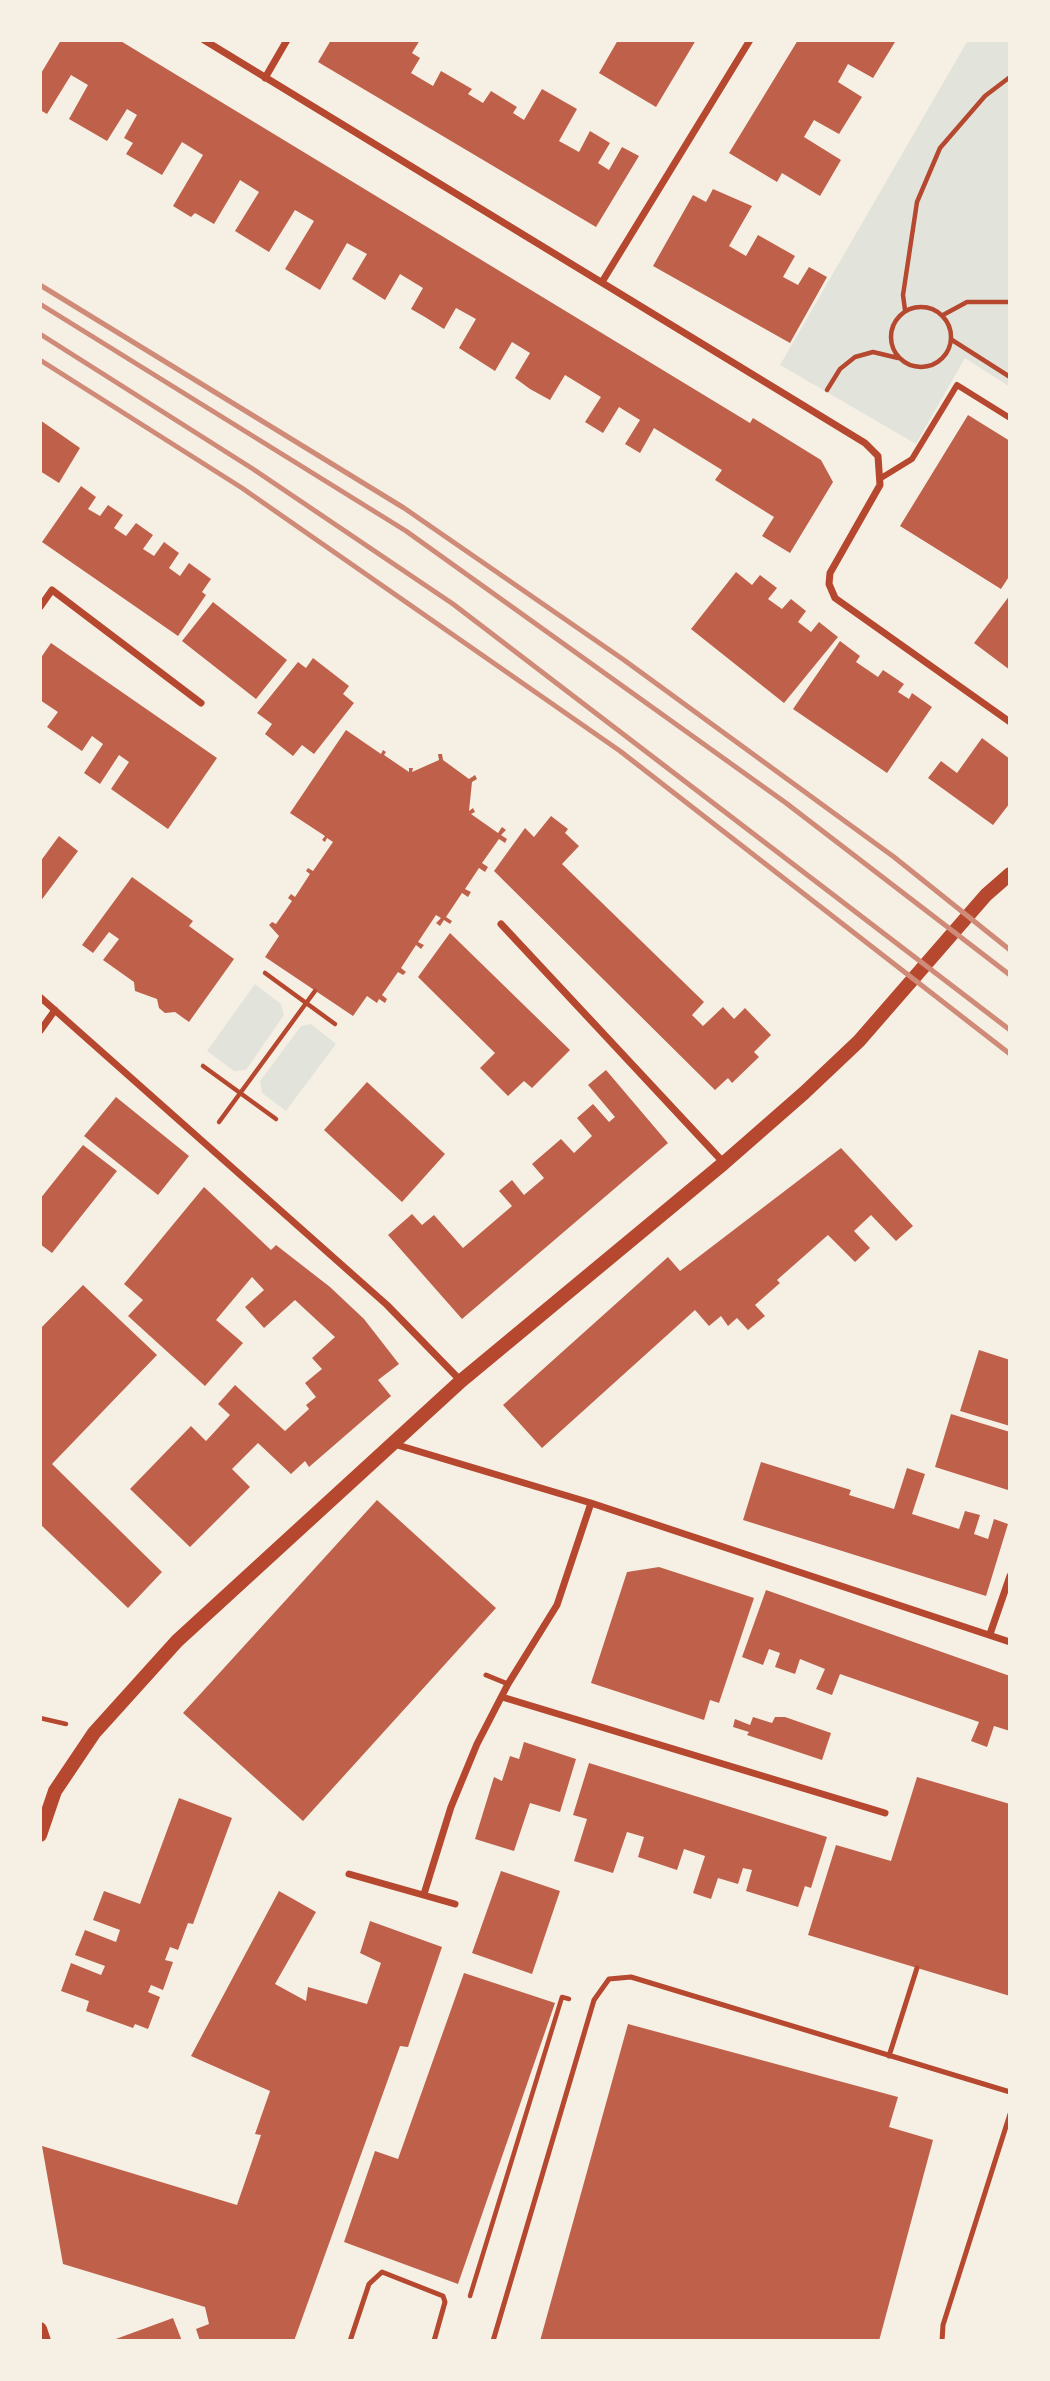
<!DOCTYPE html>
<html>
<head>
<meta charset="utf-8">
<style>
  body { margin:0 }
  #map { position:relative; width:1050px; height:2381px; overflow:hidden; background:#f6efe4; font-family:Georgia,serif }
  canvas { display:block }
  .frame { position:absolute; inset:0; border:42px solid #f6efe4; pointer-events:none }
</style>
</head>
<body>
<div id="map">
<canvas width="1050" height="2381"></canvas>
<div class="frame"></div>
</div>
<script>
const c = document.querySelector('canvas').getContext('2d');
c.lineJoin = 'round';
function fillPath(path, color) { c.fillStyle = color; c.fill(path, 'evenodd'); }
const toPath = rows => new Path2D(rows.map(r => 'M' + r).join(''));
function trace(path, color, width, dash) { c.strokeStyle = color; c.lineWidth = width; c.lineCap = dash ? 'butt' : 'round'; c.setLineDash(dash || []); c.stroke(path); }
fillPath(toPath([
  [968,40,1010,40,1010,387,965,358,916,444,780,365],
  [255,984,281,1004,284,1015,246,1070,234,1071,207,1051],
  [311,1024,336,1044,286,1111,262,1093,260,1081,301,1026]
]), '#e2e4dc');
fillPath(toPath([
  [61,40,119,40,750,423,753,418,821,460,833,482,790,553,762,536,774,517,715,480,722,470,654,428,640,453,625,444,640,420,619,407,603,433,585,422,601,397,565,375,550,400,530,389,515,378,530,353,512,342,495,371,459,348,476,319,456,308,444,329,425,317,411,309,423,288,400,274,385,300,352,279,367,254,347,243,320,290,285,269,314,221,295,210,269,252,235,231,259,192,240,180,214,224,195,213,191,217,173,206,203,155,182,142,162,175,126,154,133,143,124,138,137,115,127,109,107,141,69,119,88,85,71,75,47,114,40,110,40,75],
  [331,40,420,40,412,53,420,58,411,73,433,86,441,71,472,89,468,94,483,103,491,91,517,107,513,113,524,120,542,89,577,109,559,141,579,152,590,131,610,143,598,163,609,170,622,147,639,156,596,227,318,62],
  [618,40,696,40,656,107,599,73],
  [798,40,895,42,873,78,848,64,838,82,862,97,839,134,814,120,804,137,841,160,820,196,782,173,777,182,729,153],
  [713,189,752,206,729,246,746,256,758,235,795,256,783,277,798,285,809,267,827,277,790,343,653,266,693,195,706,202],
  [968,415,1010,441,1010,575,1001,589,900,526],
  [40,420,80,448,59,483,40,471],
  [81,486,96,497,88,509,100,516,108,505,123,515,114,528,126,536,136,523,153,535,143,549,154,556,164,542,179,553,169,568,180,576,189,563,211,579,202,592,206,595,178,636,42,542],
  [736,572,752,585,760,575,777,588,768,599,782,609,791,599,806,611,798,622,811,632,819,622,838,637,784,703,691,629],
  [1010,595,1010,670,974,643],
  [213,602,287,660,256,699,182,641],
  [840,641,860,656,856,662,878,677,883,670,904,684,898,692,909,699,912,693,932,707,887,773,793,709],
  [51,643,217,758,168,829,111,789,129,762,119,755,100,784,84,773,103,744,92,736,82,751,47,727,58,712,40,700,40,659],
  [313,658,349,686,343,694,354,703,314,754,302,745,293,756,265,734,272,724,257,713,298,662,306,668],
  [346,730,381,754,383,750,386,752,384,755,409,772,409,768,413,768,412,772,439,760,438,754,442,754,443,760,469,779,475,775,477,779,472,782,469,811,473,808,475,812,471,814,498,833,502,827,506,830,501,835,507,839,505,843,499,839,482,863,488,867,485,872,479,868,465,889,471,892,468,897,462,893,446,917,452,921,450,924,444,920,440,926,436,923,441,918,436,915,418,942,424,945,421,949,416,945,401,968,406,972,403,975,398,972,382,995,387,999,385,1003,379,999,377,1003,367,996,353,1016,265,957,279,936,269,925,272,922,276,924,292,901,288,898,291,894,295,897,310,874,306,871,308,868,313,871,333,842,327,838,325,842,322,840,325,836,290,813],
  [982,738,1010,759,1010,803,993,825,928,778,941,761,957,773],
  [551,816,568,829,565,833,579,846,562,864,704,1002,692,1015,703,1026,723,1007,734,1019,745,1008,771,1035,754,1052,759,1057,732,1083,728,1078,715,1090,494,871,525,828,534,837],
  [59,836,78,851,40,902,40,862],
  [132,877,193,921,189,926,234,959,189,1022,175,1012,165,1013,159,1008,157,999,135,991,134,982,103,960,119,939,109,932,93,953,82,945],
  [450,933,570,1050,532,1088,524,1081,508,1096,480,1068,495,1053,418,977],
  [606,1070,668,1143,462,1319,388,1235,412,1214,422,1225,434,1215,463,1248,512,1206,499,1191,512,1180,524,1195,544,1178,532,1164,561,1139,574,1153,592,1136,577,1118,593,1104,609,1122,615,1117,588,1085],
  [367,1082,445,1154,402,1202,324,1130],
  [116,1097,189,1156,158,1195,84,1136],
  [83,1145,117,1171,52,1253,40,1244,40,1199],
  [841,1148,913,1226,896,1241,871,1215,854,1231,870,1248,855,1262,828,1235,777,1280,780,1283,755,1305,765,1316,748,1330,737,1318,728,1326,721,1316,709,1326,695,1310,542,1448,503,1405,668,1257,680,1271],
  [204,1187,271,1250,276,1245,330,1287,364,1319,399,1364,378,1380,391,1396,309,1467,305,1461,291,1474,258,1443,232,1469,250,1487,190,1547,130,1489,191,1426,206,1441,230,1415,218,1404,235,1385,285,1431,309,1409,306,1405,316,1397,305,1383,322,1369,312,1358,335,1337,295,1300,264,1328,245,1307,264,1290,252,1277,216,1320,243,1343,205,1386,128,1316,143,1300,124,1284],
  [83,1285,157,1355,52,1464,162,1572,128,1608,40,1524,40,1329],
  [979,1350,1010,1360,1010,1426,960,1411],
  [951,1414,1010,1432,1008,1490,935,1467],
  [761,1462,851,1490,849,1495,894,1509,907,1468,925,1474,912,1514,959,1529,965,1511,980,1515,974,1534,988,1539,994,1519,1008,1524,986,1596,743,1520],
  [377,1500,496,1608,303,1821,183,1713],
  [659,1567,754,1598,719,1703,710,1700,704,1720,591,1683,627,1572],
  [766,1590,1010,1676,1010,1731,994,1726,987,1747,971,1741,979,1722,840,1674,832,1695,816,1689,825,1669,800,1659,795,1674,775,1667,780,1653,769,1649,763,1665,742,1657],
  [753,1717,772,1723,775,1717,785,1717,831,1733,822,1760,747,1735,749,1732,733,1727,735,1719,750,1725],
  [524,1742,576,1759,560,1812,530,1803,514,1851,475,1839,494,1777,502,1781,510,1756,519,1759],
  [589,1763,827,1837,811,1888,805,1886,798,1907,746,1891,752,1870,743,1868,738,1884,718,1878,711,1899,693,1893,705,1856,684,1849,677,1870,638,1857,644,1837,627,1832,613,1873,574,1861,587,1819,573,1815],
  [917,1777,1010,1804,1010,1996,808,1935,836,1845,891,1861],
  [179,1798,232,1818,193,1924,188,1923,178,1950,170,1947,165,1960,173,1962,163,1990,151,1985,148,1992,160,1997,148,2029,135,2024,133,2028,86,2011,89,2001,61,1991,71,1963,101,1975,105,1966,75,1955,85,1930,116,1942,120,1930,93,1920,104,1891,140,1904],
  [501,1871,560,1891,532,1974,472,1953],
  [279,1891,316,1912,275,1984,306,2001,308,1987,367,2004,381,1963,360,1953,370,1921,442,1947,408,2047,400,2046,294,2341,200,2341,196,2329,209,2324,205,2307,63,2264,42,2146,237,2205,261,2135,255,2134,270,2091,191,2056],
  [464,1973,555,2003,458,2284,344,2242,375,2151,398,2159],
  [628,2024,898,2097,889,2127,933,2140,879,2341,540,2341],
  [173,2318,182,2341,113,2341,113,2340]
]), '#bf614a');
trace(toPath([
  '891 337a30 30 0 1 1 60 0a30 30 0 1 1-60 0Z',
  [905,310,903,295,917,202,940,148,985,96,1010,77],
  [943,315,967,302,1010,302],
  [952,340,1010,377],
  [827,390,840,369,855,357,873,352,898,358],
  [265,973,335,1024],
  [203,1066,276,1119],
  [219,1122,315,991],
  [40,1718,66,1724],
  [470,2296,562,1997,569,1999]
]), '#b5482f', 4.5);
trace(toPath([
  [486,1675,508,1684],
  [889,2056,917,1968],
  [350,2341,369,2284,382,2272,443,2296,445,2302,434,2341],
  [493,2341,594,2000,609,1979,631,1977,1010,2092],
  [942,2341,943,2325,1010,2114]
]), '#b5482f', 5);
trace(toPath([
  [881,478,912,459,957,385,1010,418]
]), '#b5482f', 6);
trace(toPath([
  [204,40,865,443,878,456,880,485,830,573,829,584,835,598,1010,722],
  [265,78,287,40],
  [602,282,750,40],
  [40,607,52,590,201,703],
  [501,924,724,1163],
  [40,997,387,1305,461,1381],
  [40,1031,55,1010],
  [394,1444,591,1503,1010,1642],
  [990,1634,1010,1576],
  [502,1697,885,1813],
  [349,1874,455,1904],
  [424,1894,451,1807,477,1744,508,1684,557,1605,591,1503]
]), '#b5482f', 7);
trace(toPath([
  [40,1835,55,1791,94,1733,177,1641,461,1381,724,1163,804,1093,859,1041,986,895,1010,874],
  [40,2329,44,2341]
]), '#b5482f', 14);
trace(toPath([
  [40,285,404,508,624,660,894,857,1010,950],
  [40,304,406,531,786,803,1010,975],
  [40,334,253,469,453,604,1010,1030],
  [40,360,242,488,620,751,1010,1054]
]), '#cf8b77', 5);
</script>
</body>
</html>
